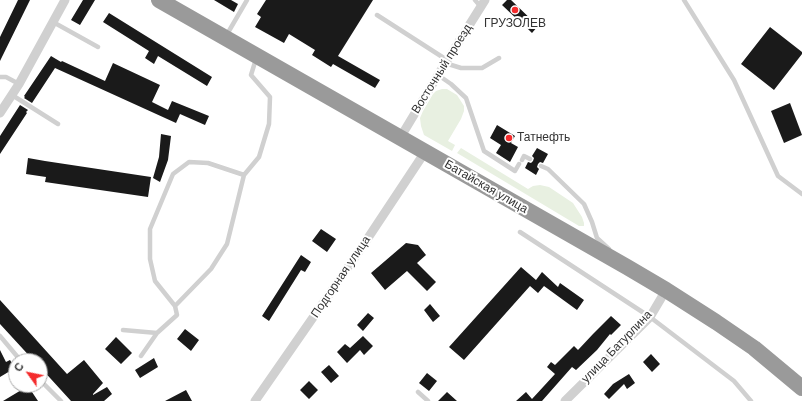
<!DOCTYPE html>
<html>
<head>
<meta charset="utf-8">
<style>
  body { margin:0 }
  #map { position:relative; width:802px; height:401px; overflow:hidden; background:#fff; font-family:Arial,sans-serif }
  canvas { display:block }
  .north { position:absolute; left:8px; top:353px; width:40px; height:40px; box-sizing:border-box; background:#fff; border:1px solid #adadad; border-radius:50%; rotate:303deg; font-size:11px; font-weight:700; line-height:16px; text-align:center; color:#333 }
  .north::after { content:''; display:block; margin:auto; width:14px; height:18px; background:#f42b2c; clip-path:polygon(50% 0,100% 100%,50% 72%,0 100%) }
</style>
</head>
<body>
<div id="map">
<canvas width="802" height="401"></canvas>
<div class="north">С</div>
</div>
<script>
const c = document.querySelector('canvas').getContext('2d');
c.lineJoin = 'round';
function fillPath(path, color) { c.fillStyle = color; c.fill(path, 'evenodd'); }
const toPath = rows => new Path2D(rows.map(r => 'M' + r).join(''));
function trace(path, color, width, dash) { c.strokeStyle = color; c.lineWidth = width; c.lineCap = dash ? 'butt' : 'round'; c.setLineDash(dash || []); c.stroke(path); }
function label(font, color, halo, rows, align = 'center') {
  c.font = font + ' Arial,sans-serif'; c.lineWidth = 4; c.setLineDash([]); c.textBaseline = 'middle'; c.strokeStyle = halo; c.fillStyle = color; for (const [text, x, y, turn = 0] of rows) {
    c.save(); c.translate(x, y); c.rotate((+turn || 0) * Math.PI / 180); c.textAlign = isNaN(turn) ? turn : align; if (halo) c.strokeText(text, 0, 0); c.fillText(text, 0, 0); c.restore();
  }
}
fillPath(toPath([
  [442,89,447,89,457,95,464,106,464,111,461,119,448,141,455,145,452,151,424,135,421,126,420,118,423,111,433,94,436,91],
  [461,148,528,189,533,186,540,185,549,187,573,203,582,217,584,223,584,226,579,226,457,153]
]), '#e8f0e1');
fillPath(toPath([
  [18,0,30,0,0,61,0,37],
  [83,0,95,0,80,25,71,20],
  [214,0,231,0,238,4,234,12],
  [266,0,373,0,338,56,380,80,375,88,333,64,331,67,312,55,315,50,289,34,284,43,255,27,261,17,257,14],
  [507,0,511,0,538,26,532,33,521,22,521,23,502,5],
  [109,13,212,77,207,86,158,56,154,64,145,58,149,51,103,22],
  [770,27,802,52,802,54,774,90,741,64],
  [51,56,61,62,62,61,105,81,113,63,160,85,152,102,168,110,172,101,209,116,205,125,180,114,176,123,55,68,32,103,24,98,25,97,24,96],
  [790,103,802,135,784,143,771,111],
  [20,105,28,110,26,112,27,113,0,154,0,136],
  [497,125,515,136,511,143,518,147,510,162,496,153,501,145,490,138],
  [161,134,171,136,168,160,160,182,153,178,159,157],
  [537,148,548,154,543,163,540,162,538,164,537,167,539,169,536,175,525,168,528,162,531,163,533,161,534,158,532,156],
  [28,158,45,161,151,177,148,197,45,182,46,177,26,174],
  [321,229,336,239,327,252,312,241],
  [406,243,418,245,426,255,417,263,436,282,427,291,407,271,385,290,371,273],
  [301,255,311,262,305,272,301,270,269,321,262,316],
  [521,267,536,280,542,272,558,287,560,283,584,300,577,310,544,286,538,293,530,286,464,360,449,347],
  [0,300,67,374,84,360,103,383,93,394,93,395,107,387,112,394,104,401,71,401,40,367,40,361,34,361,0,324],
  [430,304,440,316,433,322,424,310],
  [368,313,374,318,363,331,357,325],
  [611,316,621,325,611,335,610,334,597,350,576,370,572,367,542,401,516,401,526,392,532,399,555,374,547,367,551,362,555,365,574,346,578,350,593,334],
  [185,329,199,340,191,351,177,339],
  [363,336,373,346,364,355,360,350,347,363,337,352,345,344,350,348],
  [116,337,132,353,121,364,105,349],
  [0,350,6,362,10,360,15,368,0,377],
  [651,354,660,364,652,372,643,362],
  [154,358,158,367,140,378,135,370],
  [329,365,339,376,331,383,321,372],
  [427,373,437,381,429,391,419,383],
  [629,374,635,383,627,389,624,384,609,399,604,394,613,384],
  [309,381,318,390,309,399,300,390],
  [28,386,38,401,3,401],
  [186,390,192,401,165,401],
  [447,392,457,401,438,401]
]), '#1a1a1a');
trace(toPath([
  [475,0,481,7],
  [684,0,734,80,778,176,802,194],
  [377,15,447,60],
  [53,22,98,47],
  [226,36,247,0],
  [445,63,461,68,482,68,499,58],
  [438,75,451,84,466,98,484,151,515,171,519,164],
  [0,77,6,77,19,84],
  [12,95,58,124],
  [522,160,524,156,530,159],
  [541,166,548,169,584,204,592,222,597,238,609,249],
  [520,232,650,317,734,381,751,401],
  [175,306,211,269,227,244,244,175],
  [123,330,157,333],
  [0,336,21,361],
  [141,356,157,333,177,315,175,306,155,281,150,259,150,229,173,174,189,162,208,163,244,175,259,157,269,124,270,97,251,75,256,59],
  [40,380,61,401],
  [418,392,428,401]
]), '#d0d0d0', 4.5);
trace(toPath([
  [0,113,19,84,65,0],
  [400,138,438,75,485,0],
  [255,401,362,247,425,152],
  [565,401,650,317,666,290]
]), '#d0d0d0', 9);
trace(toPath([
  [159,0,627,267,666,290,716,322,754,348,802,388]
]), '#9a9a9a', 16);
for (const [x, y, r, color] of [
  [515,10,4,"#f42b2c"],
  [509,138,4,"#f42b2c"]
]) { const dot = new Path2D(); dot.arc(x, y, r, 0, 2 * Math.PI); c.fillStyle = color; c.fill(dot); trace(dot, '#fff', 1.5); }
label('12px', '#333', '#fff', [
  ["ГРУЗОЛЕВ",515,24],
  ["Татнефть",517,138,"left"]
]);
label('12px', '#333', '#fff', [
  ["Восточный проезд",442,69,-58],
  ["Батайская улица",486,187,30],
  ["Подгорная улица",341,277,-56],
  ["улица Батурлина",617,347,-46]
]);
</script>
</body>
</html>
